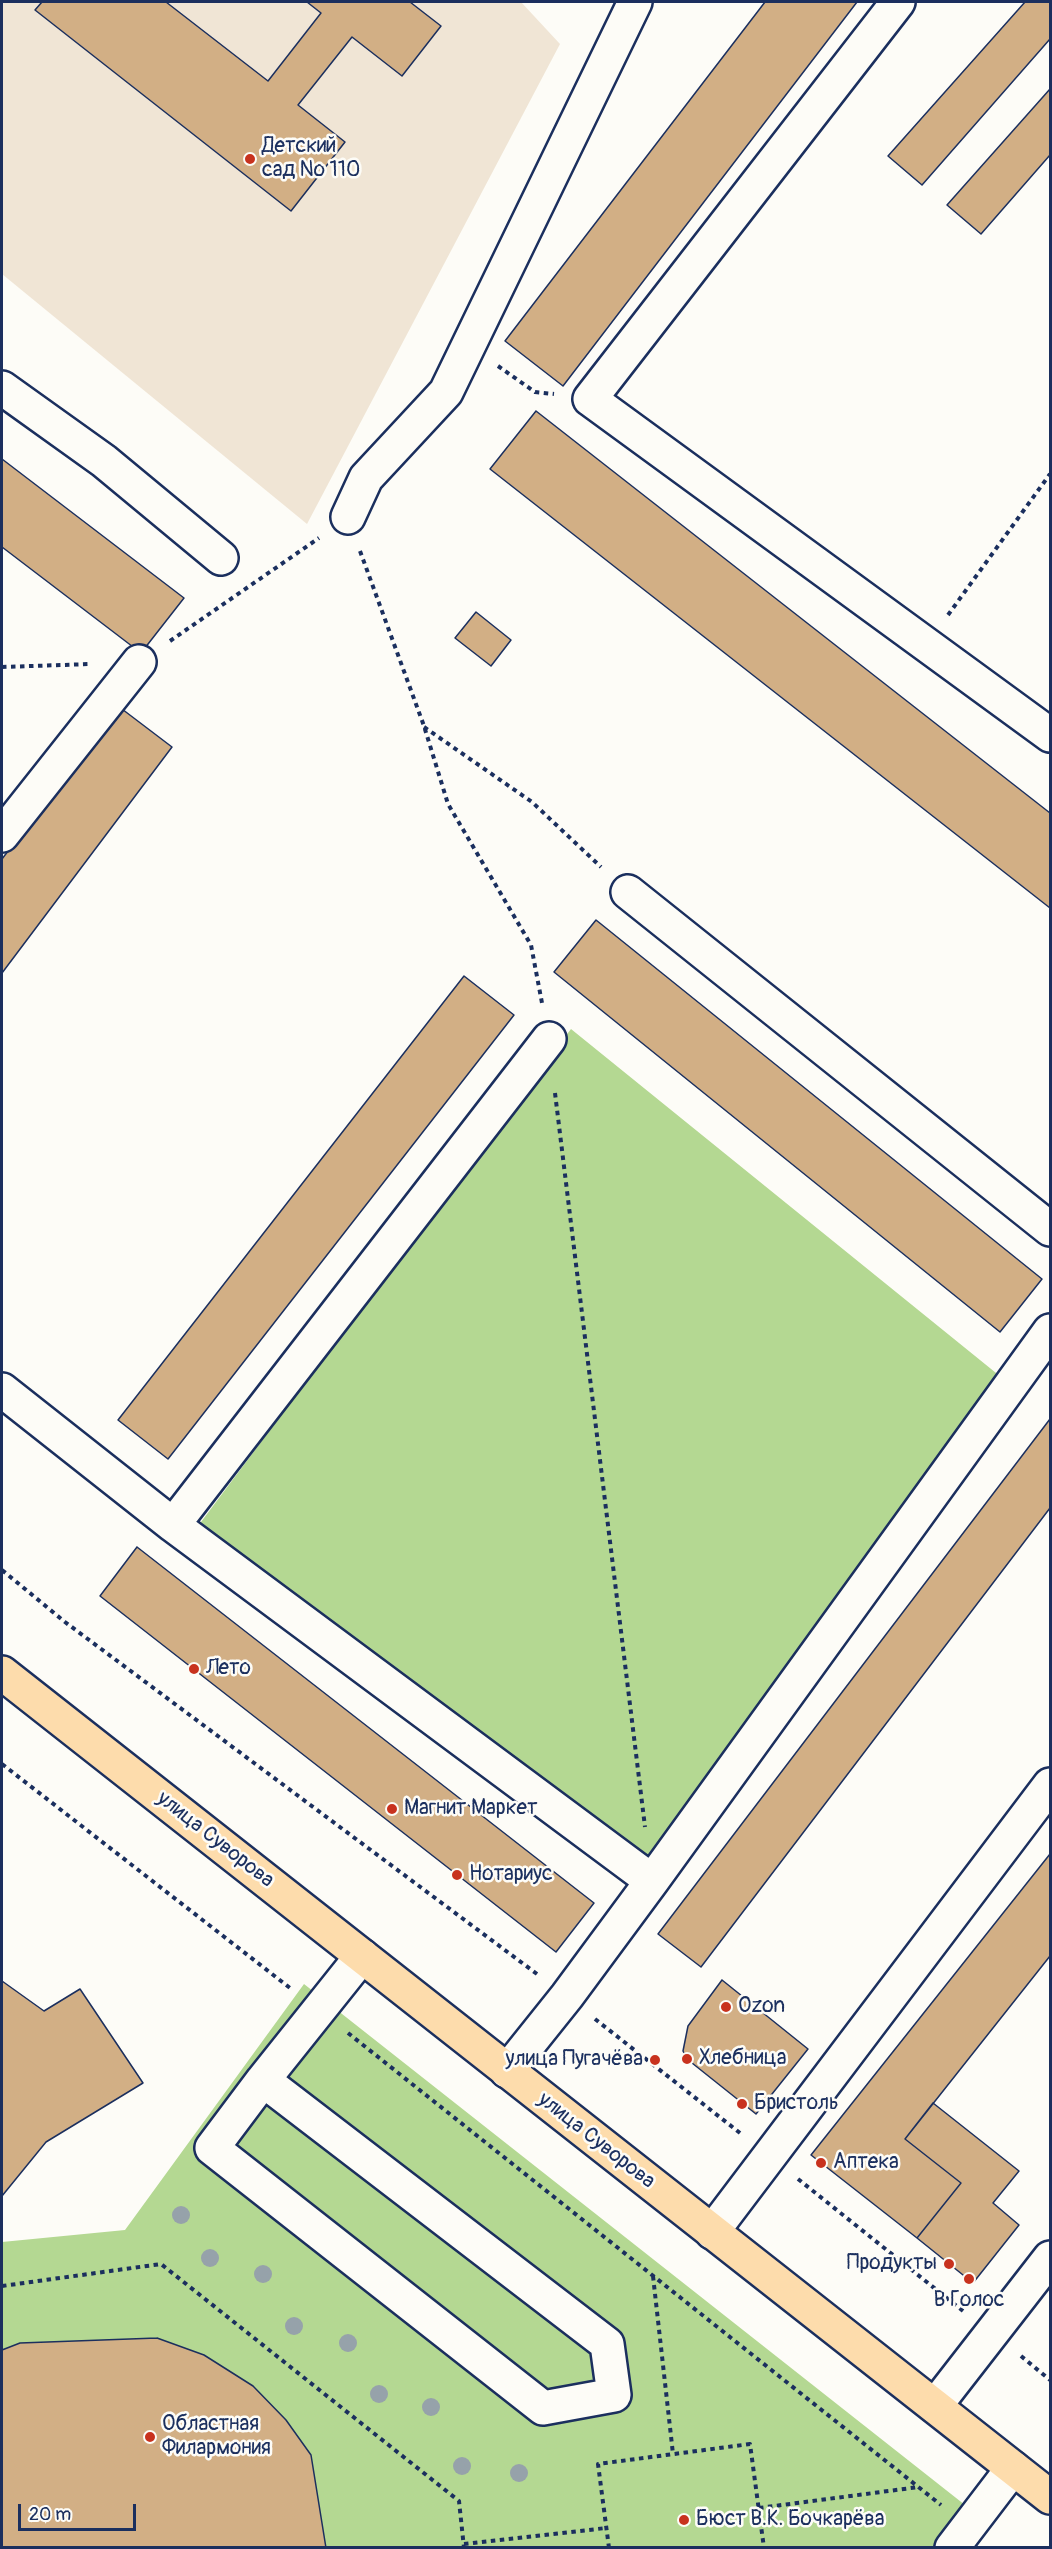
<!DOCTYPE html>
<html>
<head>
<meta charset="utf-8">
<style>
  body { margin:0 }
  #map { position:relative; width:1052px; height:2549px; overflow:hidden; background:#fdfcf7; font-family:Pangolin,sans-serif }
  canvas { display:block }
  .frame { position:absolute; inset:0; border:3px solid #1b2f5e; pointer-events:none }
  .scale { position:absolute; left:18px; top:2504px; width:118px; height:27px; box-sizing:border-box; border:3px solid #1b2f5e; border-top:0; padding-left:8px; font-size:18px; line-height:21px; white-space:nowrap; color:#1b2f5e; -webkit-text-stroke:4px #fdfcf7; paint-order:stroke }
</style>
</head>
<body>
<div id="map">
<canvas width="1052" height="2549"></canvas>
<div class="frame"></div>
<div class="scale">20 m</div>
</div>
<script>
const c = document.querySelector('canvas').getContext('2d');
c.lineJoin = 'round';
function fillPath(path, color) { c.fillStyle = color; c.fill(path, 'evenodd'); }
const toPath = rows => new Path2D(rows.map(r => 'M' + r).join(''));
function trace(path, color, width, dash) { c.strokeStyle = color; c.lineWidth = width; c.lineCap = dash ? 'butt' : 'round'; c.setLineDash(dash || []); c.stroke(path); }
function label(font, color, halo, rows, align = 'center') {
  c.font = font + ' Pangolin,sans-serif'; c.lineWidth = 5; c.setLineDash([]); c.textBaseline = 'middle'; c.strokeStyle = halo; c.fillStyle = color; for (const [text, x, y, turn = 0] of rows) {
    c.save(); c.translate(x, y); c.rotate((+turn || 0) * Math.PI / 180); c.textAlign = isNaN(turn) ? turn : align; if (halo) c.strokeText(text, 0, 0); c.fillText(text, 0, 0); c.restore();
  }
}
fillPath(toPath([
  [2,2,521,2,560,44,307,524,2,274]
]), '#f0e5d5');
fillPath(toPath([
  [571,1029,1001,1377,649,1866,198,1526],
  [304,1984,965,2505,934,2548,2,2548,2,2242,125,2230]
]), '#b4d892');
const building = toPath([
  [42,2,166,2,268,81,321,13,307,2,410,2,441,26,402,76,352,37,298,105,345,142,291,211,35,10,42,2],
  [765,2,857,2,563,386,505,341,765,2],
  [1025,2,1050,2,1050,39,922,185,888,156,1025,2],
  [1050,89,1050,155,981,234,947,205,1050,89],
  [536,411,1050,813,1050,908,490,469,536,411],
  [2,459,184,598,141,653,2,547,2,459],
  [476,612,511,640,491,666,455,638,476,612],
  [118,706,172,747,2,973,2,859,118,706],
  [596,920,1042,1279,1000,1332,554,972,596,920],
  [464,976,514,1015,168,1459,118,1420,464,976],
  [1050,1419,1050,1508,701,1967,658,1934,1050,1419],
  [137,1547,594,1903,556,1952,100,1596,137,1547],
  [1050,1854,1050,1956,905,2139,961,2183,917,2238,811,2155,1050,1854],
  [722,1980,808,2049,756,2114,687,2059,683,2051,688,2026,722,1980],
  [2,1981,44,2011,80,1989,143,2083,46,2142,2,2196,2,1981],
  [933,2103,1019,2171,993,2203,1019,2225,973,2283,917,2238,961,2183,905,2139,933,2103],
  [157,2338,204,2355,253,2386,286,2420,311,2455,326,2548,2,2548,2,2350,20,2343,157,2338]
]);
fillPath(building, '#d2af85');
trace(building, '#1b2f5e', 1.5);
const minor = toPath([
  [898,2,590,399,1050,735],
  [2,388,104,461,221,558],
  [348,517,366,478,446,392,635,2],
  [2,835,139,662],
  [628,892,1050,1229],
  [2,1390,173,1525,652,1881],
  [173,1525,549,1039],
  [507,2071,567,1996,652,1881,1050,1331],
  [263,2080,607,2344,614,2395,543,2408,212,2148,263,2080,362,1956],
  [712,2232,1050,1785],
  [935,2406,1050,2258],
  [952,2548,1013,2468]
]);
const major = toPath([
  [2,1673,1050,2497]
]);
trace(minor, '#1b2f5e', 38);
trace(major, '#1b2f5e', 38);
trace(toPath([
  [498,366,535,392,554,394],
  [360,551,424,726,448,804,531,945,542,1003],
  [948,615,1050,474],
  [170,641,319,538],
  [2,667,91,664],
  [424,727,532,802,601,867],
  [555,1093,645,1827],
  [2,1570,65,1622,537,1974],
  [2,1764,290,1988],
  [595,2019,740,2133],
  [348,2033,941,2505],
  [798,2179,963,2311],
  [653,2276,673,2454],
  [2,2286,161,2264,459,2501,464,2548],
  [1021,2356,1050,2380],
  [759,2508,919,2487],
  [464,2544,606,2528],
  [609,2548,598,2464,750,2444,764,2548]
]), '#1b2f5e', 4, [4.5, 4.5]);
trace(minor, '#fdfcf7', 33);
trace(major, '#fddcac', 33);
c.fillStyle = '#96a2aa';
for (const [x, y] of [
  [181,2215],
  [210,2258],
  [263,2274],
  [294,2326],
  [348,2343],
  [379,2394],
  [431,2407],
  [462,2466],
  [519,2473]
]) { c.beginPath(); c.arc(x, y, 9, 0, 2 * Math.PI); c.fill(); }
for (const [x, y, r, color] of [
  [250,159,6,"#c8321e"],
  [194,1669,6,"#c8321e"],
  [392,1809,6,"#c8321e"],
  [457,1875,6,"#c8321e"],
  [726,2007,6,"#c8321e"],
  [687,2059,6,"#c8321e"],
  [655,2060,6,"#c8321e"],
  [742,2104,6,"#c8321e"],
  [821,2163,6,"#c8321e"],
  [949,2264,6,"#c8321e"],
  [969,2279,6,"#c8321e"],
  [150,2437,6,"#c8321e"],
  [684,2520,6,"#c8321e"]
]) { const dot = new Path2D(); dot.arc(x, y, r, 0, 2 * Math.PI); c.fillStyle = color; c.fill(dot); trace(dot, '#fdfcf7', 2); }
label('21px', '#1b2f5e', '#fdfcf7', [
  ["Детский",262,147],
  ["сад № 110",262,171],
  ["Лето",206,1669],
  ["Магнит Маркет",404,1809],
  ["Нотариус",469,1875],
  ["Ozon",738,2007],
  ["Хлебница",699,2059],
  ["улица Пугачёва",643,2060,"right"],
  ["Бристоль",754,2104],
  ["Аптека",833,2163],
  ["Продукты",937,2264,"right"],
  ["В Голос",969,2301,"center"],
  ["Областная",162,2425],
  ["Филармония",162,2449],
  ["Бюст В.К. Бочкарёва",696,2520]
], 'left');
label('21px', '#1b2f5e', '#fdfcf7', [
  ["улица Суворова",215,1840,38],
  ["улица Суворова",596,2141,38]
]);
</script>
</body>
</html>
